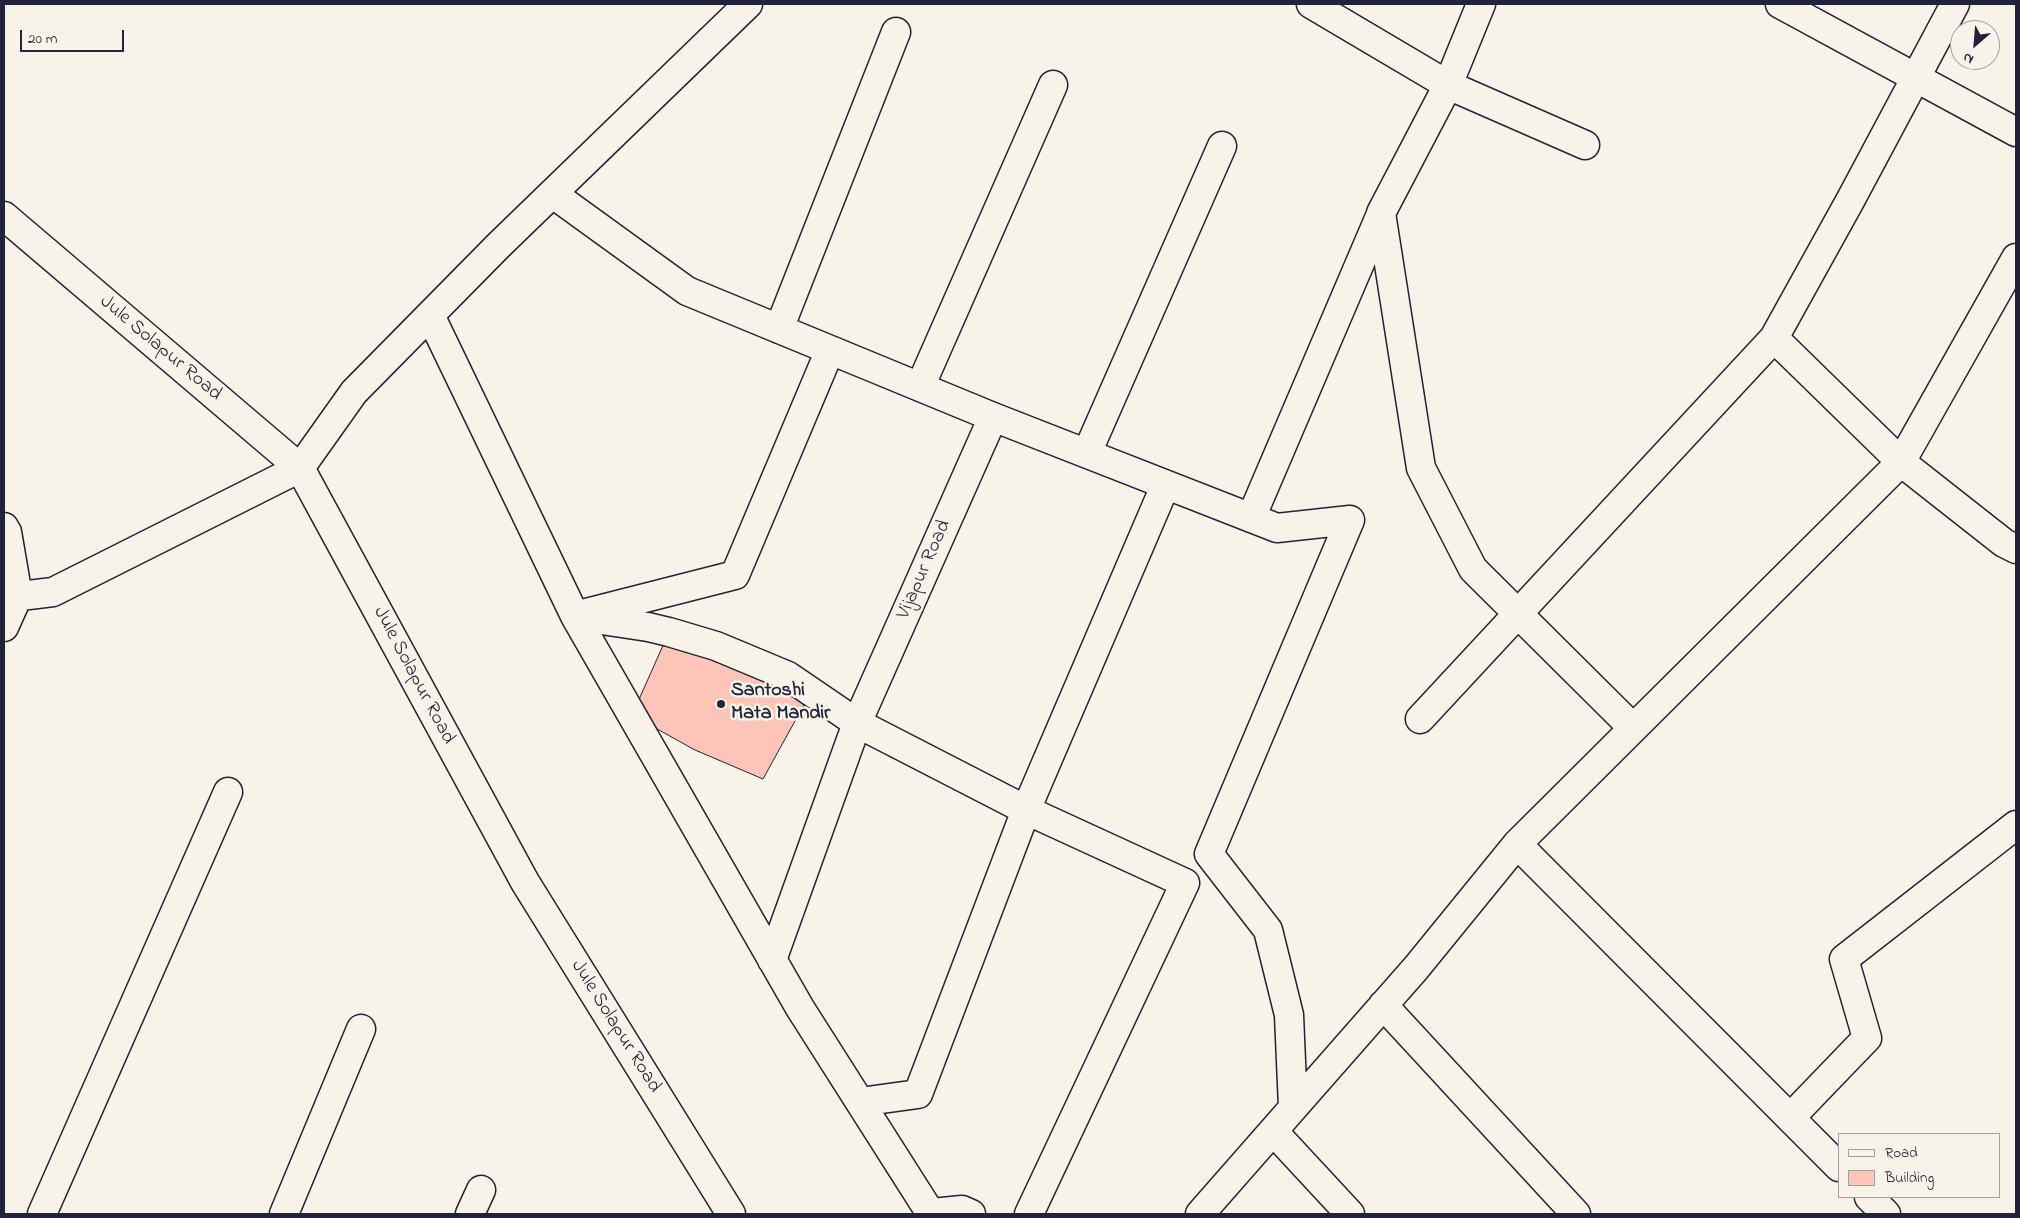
<!DOCTYPE html>
<html>
<head>
<meta charset="utf-8">
<style>
  body { margin:0 }
  #map { position:relative; width:2020px; height:1218px; overflow:hidden; background:#f7f3e8; font-family:"Indie Flower",sans-serif }
  canvas { display:block }
  .frame { position:absolute; inset:0; border:5px solid #22223b; pointer-events:none }
  .legend { position:absolute; left:1838px; top:1133px; width:162px; height:65px; box-sizing:border-box; background:#f7f3e8; border:1px solid #a29fa3; margin:0; padding:6px 9px; list-style:none; font-size:15px; color:#22223b }
  .legend li { display:flex; align-items:center; gap:10px; height:25px }
  .legend b { width:25px; border:1px solid #a29fa3 }
  .north { position:absolute; left:1950px; top:20px; width:50px; height:50px; box-sizing:border-box; background:#f7f3e8; border:1px solid #a29fa3; border-radius:50%; rotate:207deg; font-size:14px; font-weight:700; line-height:20px; text-align:center; color:#22223b }
  .north::after { content:''; display:block; margin:auto; width:18px; height:22px; background:#22223b; clip-path:polygon(50% 0,100% 100%,50% 72%,0 100%) }
  .scale { position:absolute; left:20px; top:30px; width:104px; height:22px; box-sizing:border-box; border:2px solid #22223b; border-top:0; padding-left:6px; font-size:15px; line-height:18px; white-space:nowrap; color:#22223b; -webkit-text-stroke:4px #f7f3e8; paint-order:stroke }
</style>
</head>
<body>
<div id="map">
<canvas width="2020" height="1218"></canvas>
<div class="frame"></div>
<ul class="legend">
<li><b style="height:6px;background:#f7f3e8"></b>Road</li>
<li><b style="height:14px;background:#ffc4b8"></b>Building</li>
</ul>
<div class="north">N</div>
<div class="scale">20 m</div>
</div>
<script>
const c = document.querySelector('canvas').getContext('2d');
c.lineJoin = 'round';
function fillPath(path, color) { c.fillStyle = color; c.fill(path, 'evenodd'); }
const toPath = rows => new Path2D(rows.map(r => 'M' + r).join(''));
function trace(path, color, width, dash) { c.strokeStyle = color; c.lineWidth = width; c.lineCap = dash ? 'butt' : 'round'; c.setLineDash(dash || []); c.stroke(path); }
function label(font, color, halo, rows, align = 'center') {
  c.font = font + ' "Indie Flower",sans-serif'; c.lineWidth = 5; c.setLineDash([]); c.textBaseline = 'middle'; c.strokeStyle = halo; c.fillStyle = color; for (const [text, x, y, turn = 0] of rows) {
    c.save(); c.translate(x, y); c.rotate((+turn || 0) * Math.PI / 180); c.textAlign = isNaN(turn) ? turn : align; if (halo) c.strokeText(text, 0, 0); c.fillText(text, 0, 0); c.restore();
  }
}
const building = toPath([
  [669,632,811,692,763,779,695,750,632,715,669,632]
]);
fillPath(building, '#ffc4b8');
trace(building, '#22223b', 1);
const minor = toPath([
  [1311,4,1448,85,1585,145],
  [1481,4,1448,85,1381,213,1421,468,1473,569,1633,728],
  [1780,4,2016,132],
  [553,194,687,291,993,417,1277,528,1350,520,1209,854,1268,930,1289,1015,1293,1108],
  [4,216,300,468,525,882,731,1214],
  [430,315,575,616,800,1008,931,1214],
  [779,329,896,32],
  [1774,338,1851,199,1955,4],
  [920,387,1053,85],
  [1087,453,1222,146],
  [1251,518,1381,214],
  [4,527,7,532,18,596,4,627],
  [4,598,53,592,300,468,354,392,499,245,748,4],
  [586,613,735,575,830,350],
  [575,616,648,627,669,632,716,646,788,676,857,723,1026,810,1185,883,1029,1214],
  [1420,719,1774,338,1901,462,2016,258],
  [1517,844,1839,1167],
  [772,960,857,723,993,417],
  [1383,1005,1576,1214],
  [860,1102,918,1094,1026,810,1165,486],
  [1790,1118,1867,1038,1844,959,2016,825],
  [1273,1131,1350,1214],
  [1869,1197,1886,1214],
  [932,1213,962,1210,971,1214],
  [42,1214,228,792],
  [284,1214,361,1029],
  [470,1214,481,1190],
  [1200,1214,1416,968,1517,844,1901,462,2004,543,2016,549]
]);
trace(minor, '#22223b', 31);
trace(minor, '#f7f3e8', 28);
for (const [x, y, r, color] of [
  [721,704,5,"#22223b"]
]) { const dot = new Path2D(); dot.arc(x, y, r, 0, 2 * Math.PI); c.fillStyle = color; c.fill(dot); trace(dot, '#f7f3e8', 2); }
label('20px', '#22223b', '#f7f3e8', [
  ["Jule Solapur Road",160,349,40],
  ["Vijapur Road",925,570,-66],
  ["Jule Solapur Road",413,676,62],
  ["Jule Solapur Road",615,1027,58]
]);
label('bold 20px', '#22223b', '#f7f3e8', [
  ["Santoshi",731,692],
  ["Mata Mandir",731,715]
], 'left');
</script>
</body>
</html>
